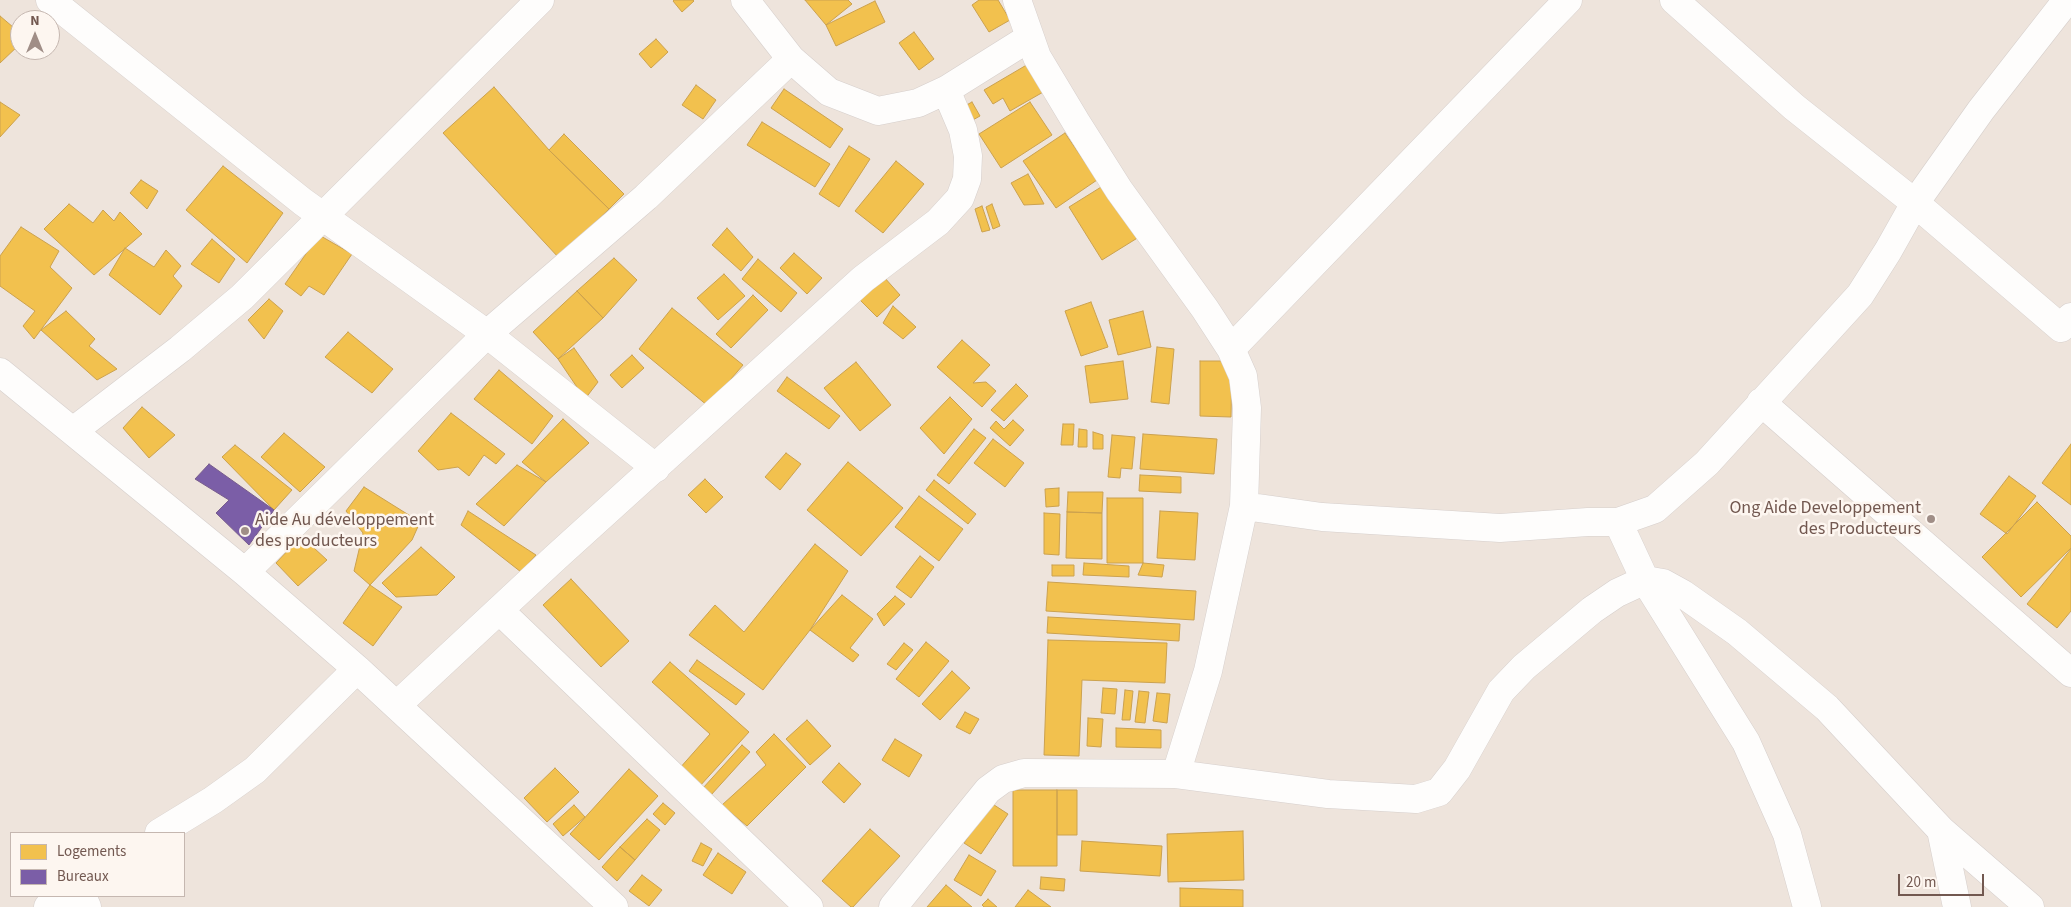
<!DOCTYPE html>
<html>
<head>
<meta charset="utf-8">
<style>
  body { margin:0 }
  #map { position:relative; width:2071px; height:907px; overflow:hidden; background:#f6f2ee; font-family:"Source Sans 3",sans-serif }
  canvas { display:block }
  .legend { position:absolute; left:10px; top:832px; width:175px; height:65px; box-sizing:border-box; background:#fdf6f0; border:1px solid #c5b7b0; margin:0; padding:6px 9px; list-style:none; font-size:15px; color:#725850 }
  .legend li { display:flex; align-items:center; gap:10px; height:25px }
  .legend b { width:25px; border:1px solid #c5b7b0 }
  .north { position:absolute; left:10px; top:10px; width:50px; height:50px; box-sizing:border-box; background:#fdf6f0; border:1px solid #c5b7b0; border-radius:50%; rotate:0deg; font-size:14px; font-weight:700; line-height:20px; text-align:center; color:#725850 }
  .north::after { content:''; display:block; margin:auto; width:18px; height:22px; background:#a08e87; clip-path:polygon(50% 0,100% 100%,50% 72%,0 100%) }
  .scale { position:absolute; left:1898px; top:874px; width:86px; height:22px; box-sizing:border-box; border:2px solid #725850; border-top:0; padding-left:6px; font-size:15px; line-height:18px; white-space:nowrap; color:#725850; -webkit-text-stroke:4px #fdf6f0; paint-order:stroke }
</style>
</head>
<body>
<div id="map">
<canvas width="2071" height="907"></canvas>
<ul class="legend">
<li><b style="height:14px;background:#f2c14e"></b>Logements</li>
<li><b style="height:14px;background:#7b5ea7"></b>Bureaux</li>
</ul>
<div class="north">N</div>
<div class="scale">20 m</div>
</div>
<script>
const c = document.querySelector('canvas').getContext('2d');
c.lineJoin = 'round';
function fillPath(path, color) { c.fillStyle = color; c.fill(path, 'evenodd'); }
const toPath = rows => new Path2D(rows.map(r => 'M' + r).join(''));
function trace(path, color, width, dash) { c.strokeStyle = color; c.lineWidth = width; c.lineCap = dash ? 'butt' : 'round'; c.setLineDash(dash || []); c.stroke(path); }
function label(font, color, halo, rows, align = 'center') {
  c.font = font + ' "Source Sans 3",sans-serif'; c.lineWidth = 5; c.setLineDash([]); c.textBaseline = 'middle'; c.strokeStyle = halo; c.fillStyle = color; for (const [text, x, y, turn = 0] of rows) {
    c.save(); c.translate(x, y); c.rotate((+turn || 0) * Math.PI / 180); c.textAlign = isNaN(turn) ? turn : align; if (halo) c.strokeText(text, 0, 0); c.fillText(text, 0, 0); c.restore();
  }
}
fillPath(toPath([
  [0,0,2071,0,2071,907,0,907],
  [20,20,50,20,50,50,20,50],
  [11,833,184,833,184,896,11,896]
]), '#eee4dc');
const homes = toPath([
  [674,0,693,0,694,1,682,12,673,1,674,0],
  [805,0,848,0,852,4,826,25,805,0],
  [979,0,998,0,1010,20,989,32,972,5,979,0],
  [875,1,885,22,836,46,826,25,875,1],
  [0,16,20,33,20,44,0,63,0,16],
  [914,32,934,59,919,70,899,43,914,32],
  [656,39,668,52,651,68,639,54,656,39],
  [1030,63,1052,87,1010,111,1003,98,993,104,984,90,1030,63],
  [696,85,716,100,703,119,682,105,696,85],
  [494,87,549,150,609,209,559,258,443,133,494,87],
  [784,89,843,129,830,148,771,108,784,89],
  [0,102,20,115,0,137,0,102],
  [972,102,980,116,971,121,963,107,972,102],
  [1030,102,1052,135,1001,168,979,134,1030,102],
  [762,122,830,164,815,187,747,145,762,122],
  [1065,133,1097,180,1056,208,1023,161,1065,133],
  [564,134,624,194,609,209,549,150,564,134],
  [849,146,870,159,839,207,819,194,849,146],
  [896,161,924,184,883,233,855,211,896,161],
  [223,166,283,213,247,263,186,210,223,166],
  [1028,174,1044,204,1024,205,1011,183,1028,174],
  [141,180,158,191,147,209,130,193,141,180],
  [1106,184,1139,237,1102,260,1069,207,1106,184],
  [69,204,93,223,103,210,114,221,120,212,142,234,94,275,44,229,69,204],
  [992,204,1000,226,993,229,986,207,992,204],
  [982,206,990,230,982,232,975,209,982,206],
  [21,227,59,251,50,267,72,288,34,339,23,326,35,311,0,286,0,256,21,227],
  [727,228,753,257,741,271,712,245,727,228],
  [319,235,352,254,324,295,309,286,301,296,285,284,319,235],
  [212,239,235,259,219,283,191,264,212,239],
  [125,248,154,267,166,250,181,266,173,276,182,286,160,315,109,275,125,248],
  [794,253,822,278,807,294,780,268,794,253],
  [614,258,637,280,603,318,577,291,614,258],
  [758,259,797,293,781,312,742,279,758,259],
  [724,274,745,296,718,320,697,298,724,274],
  [884,277,900,295,877,317,860,300,884,277],
  [577,291,603,318,558,359,533,332,577,291],
  [753,295,768,310,731,348,716,334,753,295],
  [269,299,283,311,264,339,248,320,269,299],
  [1091,302,1108,347,1081,356,1065,311,1091,302],
  [893,306,916,327,903,339,883,323,893,306],
  [672,308,743,365,708,406,639,349,672,308],
  [66,311,95,339,89,346,117,369,97,380,41,330,66,311],
  [1143,311,1151,347,1118,355,1109,320,1143,311],
  [348,332,393,369,372,393,325,357,348,332],
  [962,340,990,365,973,383,986,382,996,391,982,407,937,367,962,340],
  [1157,347,1174,349,1169,404,1151,402,1157,347],
  [574,348,598,382,585,399,558,359,574,348],
  [632,355,644,368,622,388,610,375,632,355],
  [1123,361,1128,399,1090,403,1085,366,1123,361],
  [1200,361,1232,361,1231,417,1200,416,1200,361],
  [856,362,891,405,860,431,824,388,856,362],
  [499,370,553,416,532,444,474,399,499,370],
  [787,377,840,416,829,429,777,391,787,377],
  [1016,384,1028,396,1004,421,991,410,1016,384],
  [950,397,972,419,944,454,920,428,950,397],
  [142,407,175,435,149,458,123,428,142,407],
  [451,413,505,454,496,464,484,455,469,476,458,467,438,470,418,451,451,413],
  [563,419,589,443,546,482,522,462,563,419],
  [1013,420,1024,430,1010,446,990,428,996,421,1004,429,1013,420],
  [1063,424,1074,424,1073,445,1061,445,1063,424],
  [974,429,986,438,949,484,937,475,974,429],
  [1079,429,1087,430,1087,447,1078,447,1079,429],
  [1093,432,1103,435,1103,449,1093,449,1093,432],
  [284,433,325,467,300,492,261,457,284,433],
  [1143,434,1217,439,1214,474,1140,469,1143,434],
  [1112,435,1135,437,1132,469,1121,468,1120,478,1108,477,1112,435],
  [993,439,1024,463,1005,487,974,463,993,439],
  [2071,444,2071,505,2042,483,2071,444],
  [235,445,292,490,274,510,222,457,235,445],
  [786,453,801,464,780,490,765,477,786,453],
  [848,462,903,508,861,556,807,510,848,462],
  [517,465,546,482,504,526,476,504,517,465],
  [1140,475,1181,477,1181,493,1139,491,1140,475],
  [2009,476,2036,496,2007,534,1980,514,2009,476],
  [705,479,723,497,706,513,688,495,705,479],
  [934,480,976,514,968,524,926,490,934,480],
  [364,487,420,522,412,540,370,585,354,571,363,533,346,511,364,487],
  [1059,488,1059,506,1046,507,1045,489,1059,488],
  [1068,492,1103,492,1102,513,1067,512,1068,492],
  [919,496,963,529,939,561,895,527,919,496],
  [1107,498,1143,498,1143,563,1107,563,1107,498],
  [2037,502,2071,536,2071,548,2021,597,1982,557,2037,502],
  [468,511,536,555,521,572,461,525,468,511],
  [1160,511,1198,513,1195,560,1157,558,1160,511],
  [1067,512,1102,513,1102,559,1066,558,1067,512],
  [1044,513,1060,514,1059,555,1044,554,1044,513],
  [301,536,327,560,298,586,276,563,301,536],
  [815,544,848,571,810,630,763,690,689,635,715,605,744,632,815,544],
  [421,547,455,577,437,595,396,597,382,583,421,547],
  [2071,549,2071,611,2057,628,2027,604,2071,549],
  [920,556,934,567,911,598,896,587,920,556],
  [1084,563,1129,566,1129,577,1083,575,1084,563],
  [1143,563,1164,565,1162,577,1138,575,1143,563],
  [1052,565,1074,565,1074,576,1052,576,1052,565],
  [571,579,629,641,601,667,543,605,571,579],
  [1048,582,1196,591,1194,620,1046,611,1048,582],
  [370,585,402,607,373,646,343,623,370,585],
  [842,595,873,619,850,648,859,655,853,662,810,630,842,595],
  [895,596,905,604,884,626,877,614,895,596],
  [1048,617,1180,624,1179,641,1047,633,1048,617],
  [1048,640,1167,643,1165,683,1082,680,1079,756,1044,755,1048,640],
  [926,642,949,661,919,697,896,679,926,642],
  [904,643,913,650,896,670,887,664,904,643],
  [697,660,745,694,736,705,689,671,697,660],
  [670,662,749,732,699,787,679,769,710,734,652,682,670,662],
  [952,671,970,688,940,720,922,704,952,671],
  [1103,688,1117,689,1115,714,1101,713,1103,688],
  [1125,690,1133,691,1130,720,1122,720,1125,690],
  [1139,691,1149,692,1145,723,1135,722,1139,691],
  [1157,693,1170,694,1167,723,1153,721,1157,693],
  [965,712,979,719,970,734,956,727,965,712],
  [1088,718,1103,719,1101,747,1087,746,1088,718],
  [807,720,831,746,810,765,786,739,807,720],
  [1116,728,1161,730,1161,748,1116,747,1116,728],
  [774,734,806,767,747,826,722,805,766,765,756,752,774,734],
  [895,739,922,755,909,777,882,760,895,739],
  [742,745,750,752,711,795,703,788,742,745],
  [839,763,861,784,844,803,822,782,839,763],
  [555,768,579,792,547,822,524,798,555,768],
  [629,769,658,796,599,860,570,834,629,769],
  [1013,790,1057,790,1057,866,1013,866,1013,790],
  [1057,790,1077,790,1077,835,1057,835,1057,790],
  [663,803,675,813,665,825,653,814,663,803],
  [991,803,1008,814,981,854,964,843,991,803],
  [574,805,585,817,563,836,553,824,574,805],
  [647,819,660,830,635,860,620,847,647,819],
  [870,829,900,856,853,907,851,907,822,881,870,829],
  [1243,831,1244,880,1168,882,1167,834,1243,831],
  [1082,841,1162,846,1160,876,1080,871,1082,841],
  [701,843,712,849,703,866,692,861,701,843],
  [620,847,635,860,617,881,602,867,620,847],
  [718,853,746,872,732,894,703,875,718,853],
  [969,855,996,871,981,896,954,880,969,855],
  [642,875,662,890,649,906,629,891,642,875],
  [1041,877,1065,879,1064,891,1040,889,1041,877],
  [946,885,972,907,927,907,946,885],
  [1180,888,1243,890,1243,907,1180,907,1180,888],
  [1028,890,1051,907,1015,907,1028,890],
  [988,899,997,907,984,907,982,905,988,899]
]);
fillPath(homes, '#f2c14e');
trace(homes, '#cca24f', 1);
const offices = toPath([
  [209,464,274,510,249,545,216,513,229,500,195,479,209,464]
]);
fillPath(offices, '#7b5ea7');
trace(offices, '#785c8d', 1);
const minor = toPath([
  [50,0,303,202,487,334,656,468],
  [745,0,791,59,829,92,878,111,918,103,946,90,1029,38],
  [1017,0,1037,57,1076,122,1119,190,1205,309,1231,349,1243,376,1247,408,1244,506,1208,671,1176,774],
  [2067,0,1981,110,1915,203,2061,328,2071,317],
  [1231,349,1568,0],
  [0,372,245,572,357,669,614,907],
  [1761,402,2071,673],
  [73,431,180,349,242,297,540,0],
  [1244,506,1322,517,1500,528,1588,522,1618,522,1655,509,1707,463,1860,295,1888,251,1915,203,1794,107,1674,0],
  [1618,522,1645,580,1746,742,1787,834,1807,907],
  [245,572,487,334,646,197,791,59],
  [499,610,809,907],
  [397,705,555,558,863,279,938,222,960,198,967,179,968,156,963,130,946,90],
  [1941,830,1957,907],
  [159,833,213,800,255,770,357,669],
  [82,896,87,907],
  [48,907,64,896],
  [893,907,988,790,1003,779,1024,773,1176,774,1328,794,1416,799,1439,792,1457,769,1501,691,1524,667,1592,610,1617,593,1645,580,1663,583,1683,594,1737,632,1827,708,1941,830,2030,907]
]);
trace(minor, '#d6cfcc', 29);
trace(minor, '#fefdfc', 28);
for (const [x, y, r, color] of [
  [1931,519,5,"#a08e87"],
  [245,531,5,"#a08e87"]
]) { const dot = new Path2D(); dot.arc(x, y, r, 0, 2 * Math.PI); c.fillStyle = color; c.fill(dot); trace(dot, '#fdf6f0', 2); }
label('18px', '#725850', '#fdf6f0', [
  ["Ong Aide Developpement",1921,509],
  ["des Producteurs",1921,530],
  ["Aide Au développement",255,521,"left"],
  ["des producteurs",255,542,"left"]
], 'right');
</script>
</body>
</html>
